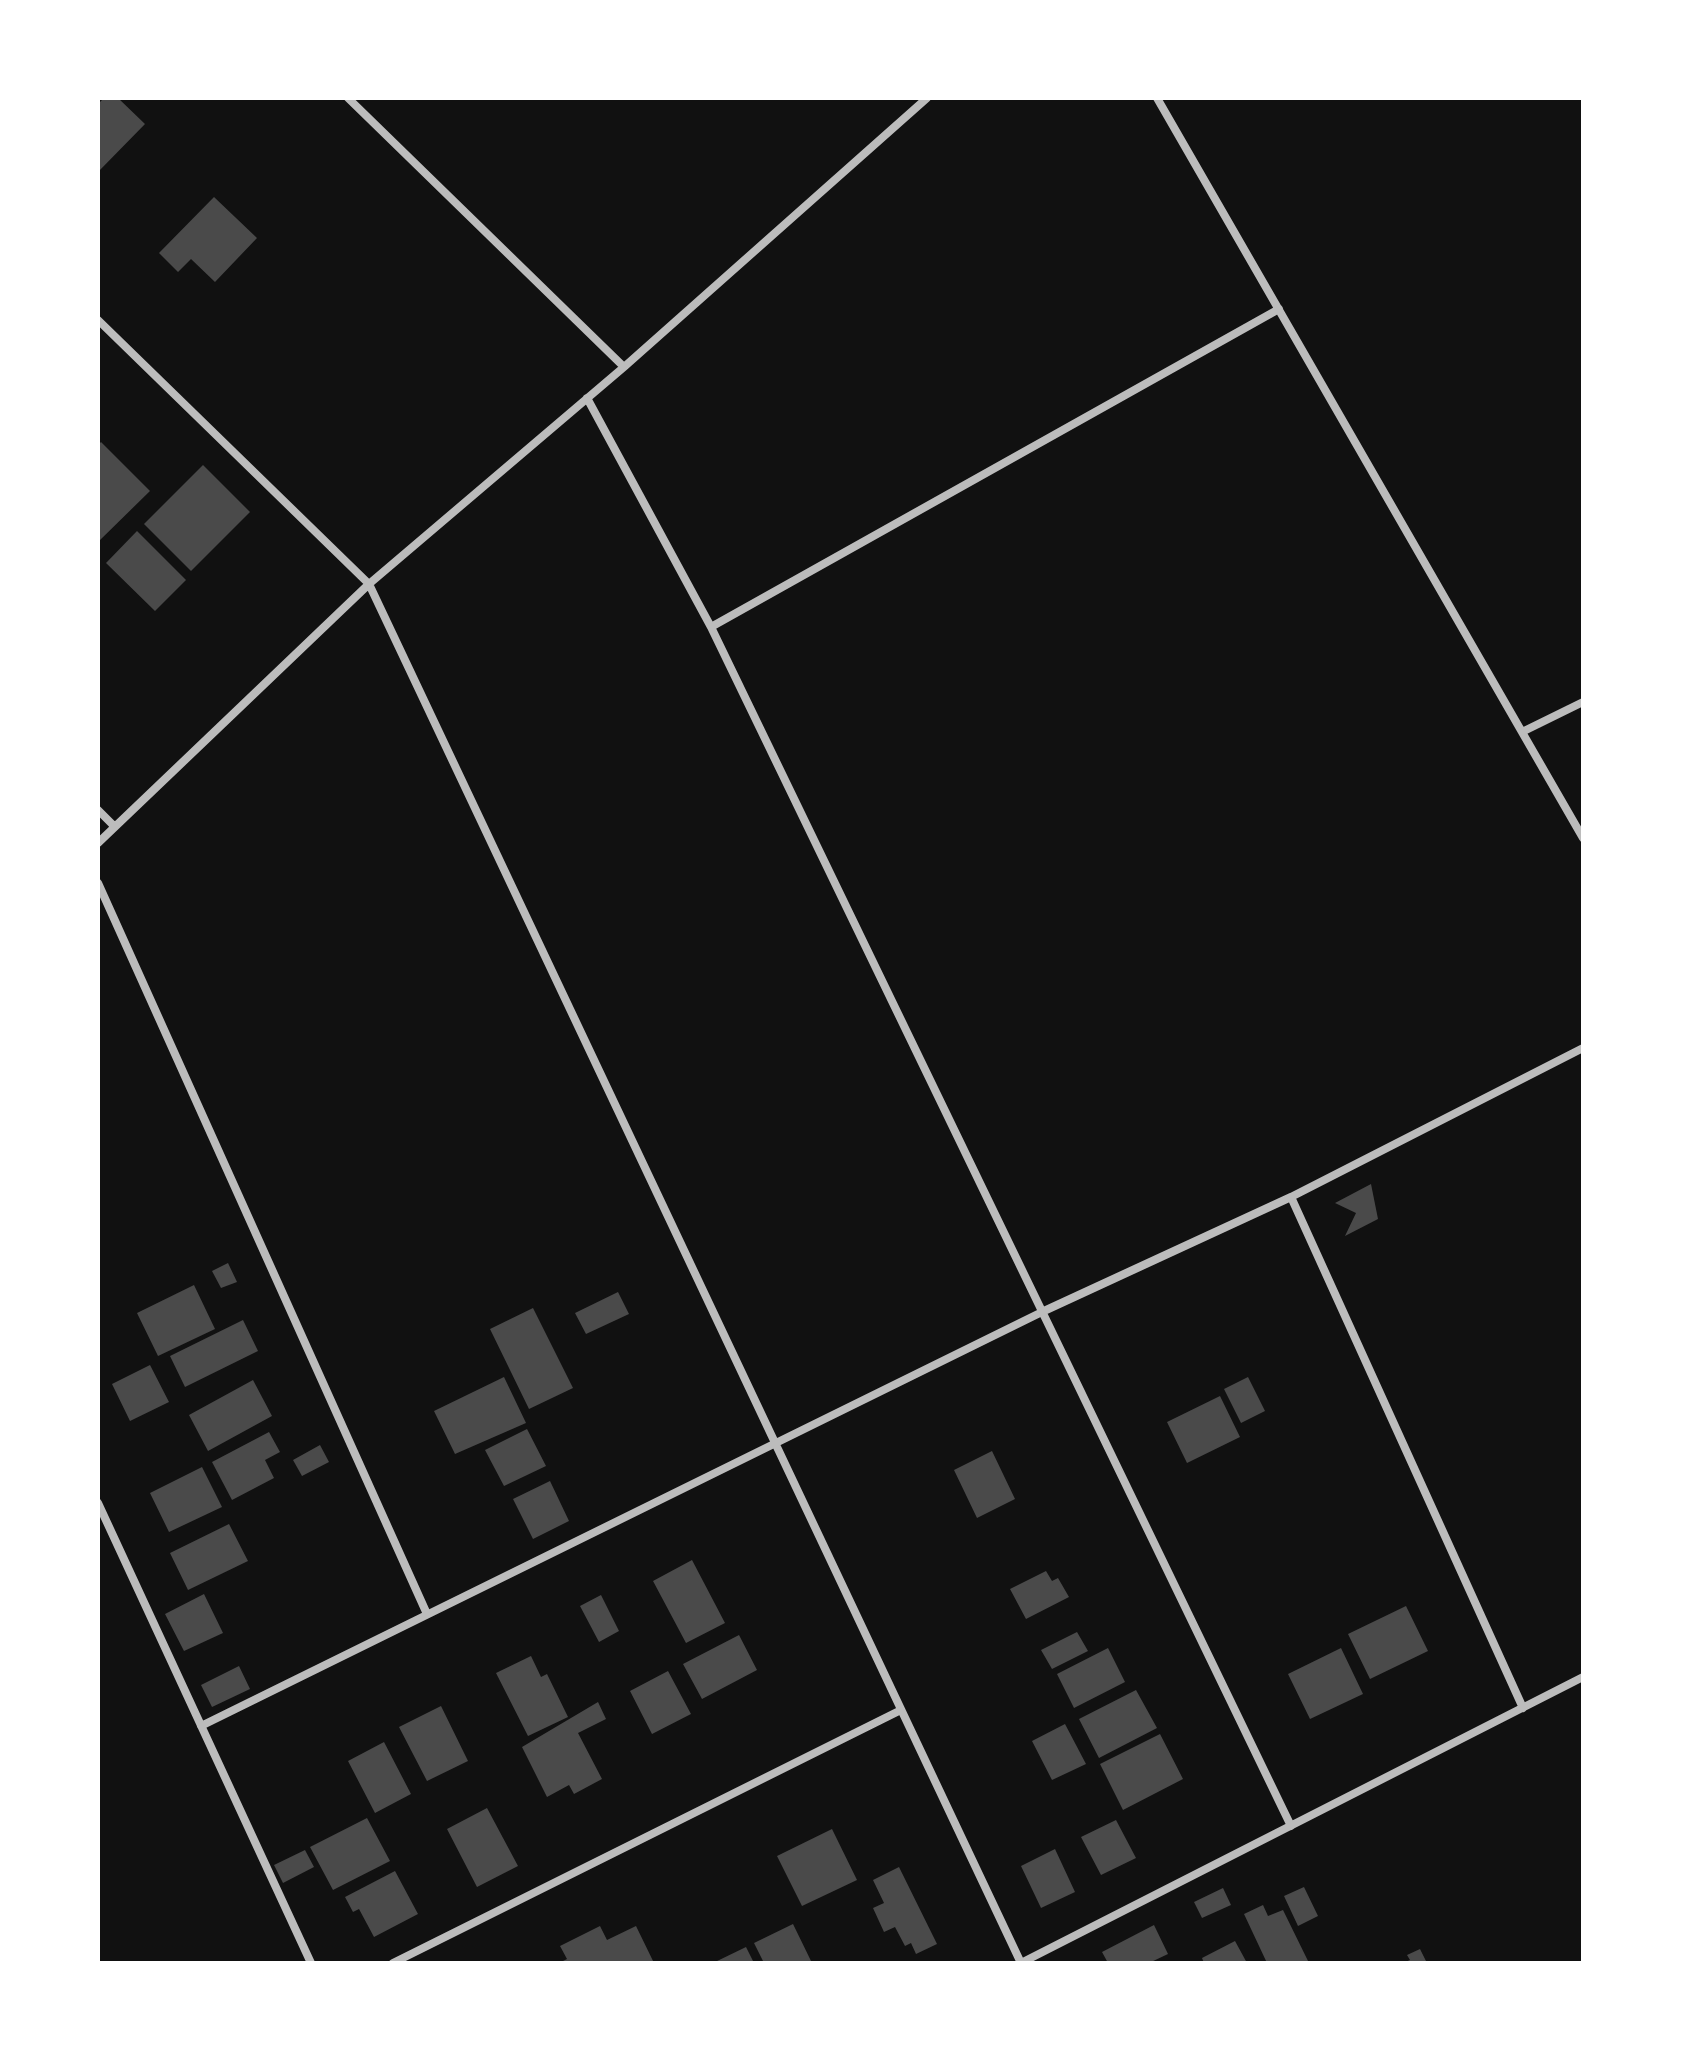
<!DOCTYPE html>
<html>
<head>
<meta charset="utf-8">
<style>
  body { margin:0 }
  #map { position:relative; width:1681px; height:2061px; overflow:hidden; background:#111; font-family:"DejaVu Sans",sans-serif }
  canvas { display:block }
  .frame { position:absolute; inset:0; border:100px solid #fff; pointer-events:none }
</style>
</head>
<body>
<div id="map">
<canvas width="1681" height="2061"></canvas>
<div class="frame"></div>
</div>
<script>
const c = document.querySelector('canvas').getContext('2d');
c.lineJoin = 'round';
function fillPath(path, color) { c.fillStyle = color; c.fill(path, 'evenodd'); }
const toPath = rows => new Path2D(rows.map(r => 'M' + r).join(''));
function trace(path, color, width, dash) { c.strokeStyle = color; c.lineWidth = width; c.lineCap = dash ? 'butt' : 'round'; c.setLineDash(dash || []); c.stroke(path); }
fillPath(toPath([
  [104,98,118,98,145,124,98,172,98,104],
  [214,197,257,238,215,282,191,259,178,272,159,253],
  [101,442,150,491,98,542,98,445],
  [203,465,250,512,191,571,144,524],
  [137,531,186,580,155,611,106,563],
  [1371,1184,1378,1219,1345,1236,1356,1213,1335,1203],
  [228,1263,237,1282,221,1288,212,1271],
  [194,1285,215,1329,158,1356,137,1313],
  [618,1292,629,1314,586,1334,575,1313],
  [533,1308,573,1388,529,1409,490,1329],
  [243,1320,258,1351,185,1387,170,1356],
  [150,1365,169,1402,130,1421,112,1384],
  [504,1377,526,1423,455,1454,434,1411],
  [1248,1377,1265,1411,1241,1423,1224,1389],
  [253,1380,272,1416,208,1451,189,1415],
  [1220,1396,1240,1437,1187,1463,1167,1422],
  [527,1429,546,1466,504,1486,485,1450],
  [269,1432,280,1452,265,1460,274,1478,232,1500,212,1462],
  [320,1445,329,1462,302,1476,293,1460],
  [992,1451,1015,1499,977,1518,954,1470],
  [202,1467,222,1507,169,1532,150,1493],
  [550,1481,569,1521,533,1539,513,1499],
  [229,1524,248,1561,188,1590,170,1553],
  [692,1560,725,1623,686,1643,653,1581],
  [1046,1571,1052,1581,1058,1578,1069,1597,1026,1619,1010,1589],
  [204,1594,223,1633,184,1651,165,1614],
  [601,1595,619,1631,599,1642,580,1606],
  [1406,1606,1428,1651,1370,1679,1348,1634],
  [1077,1632,1088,1651,1052,1669,1041,1650],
  [739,1635,757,1670,702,1699,683,1664],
  [1108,1648,1125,1682,1074,1708,1057,1674],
  [1341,1648,1363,1694,1310,1719,1288,1674],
  [531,1656,541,1677,547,1674,568,1717,528,1736,496,1673],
  [239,1666,250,1689,212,1707,201,1685],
  [668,1671,691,1714,652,1734,630,1691],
  [1136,1690,1157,1728,1099,1758,1079,1719],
  [598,1702,606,1719,578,1733,602,1779,574,1794,569,1785,547,1797,522,1747],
  [441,1706,468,1761,427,1781,399,1727],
  [1065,1724,1086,1764,1052,1780,1032,1741],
  [1160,1734,1183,1779,1123,1810,1100,1764],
  [384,1742,411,1794,375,1813,348,1761],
  [487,1808,518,1866,477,1887,447,1829],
  [367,1818,390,1861,333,1890,310,1847],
  [1116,1820,1136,1858,1101,1875,1081,1837],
  [832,1829,857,1880,802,1906,777,1856],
  [1055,1849,1075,1892,1041,1908,1021,1866],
  [305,1850,314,1867,283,1883,274,1865],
  [899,1867,937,1944,916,1954,911,1943,905,1946,895,1927,884,1932,873,1908,884,1903,873,1880],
  [395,1871,418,1914,374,1937,359,1909,353,1912,345,1897],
  [1304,1887,1318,1916,1298,1926,1284,1896],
  [1223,1888,1231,1905,1202,1918,1194,1902],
  [1263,1905,1268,1916,1283,1910,1309,1963,1267,1963,1244,1914],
  [793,1924,812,1963,764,1963,754,1943],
  [1154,1925,1168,1954,1149,1963,1108,1963,1102,1952],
  [600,1926,607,1940,636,1926,654,1963,559,1963,567,1959,560,1946],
  [1235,1941,1247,1963,1204,1963,1202,1958],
  [746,1947,754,1963,713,1963],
  [1420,1949,1427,1963,1403,1963,1410,1960,1407,1955]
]), '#4a4a4a');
trace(toPath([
  [348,98,624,367],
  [1157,98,1583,838],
  [98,320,369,584,1021,1963],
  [587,398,711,627,1291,1826],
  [711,627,1279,309],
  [1524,731,1583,702],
  [98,810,115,827],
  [98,843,369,584,624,367,927,98],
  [98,883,427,1614],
  [1291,1197,1523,1708],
  [98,1503,311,1963],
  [201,1726,1044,1311,1291,1197,1583,1048],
  [393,1963,901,1710],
  [1021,1963,1583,1677]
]), '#bcbcbc', 8);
</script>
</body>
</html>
